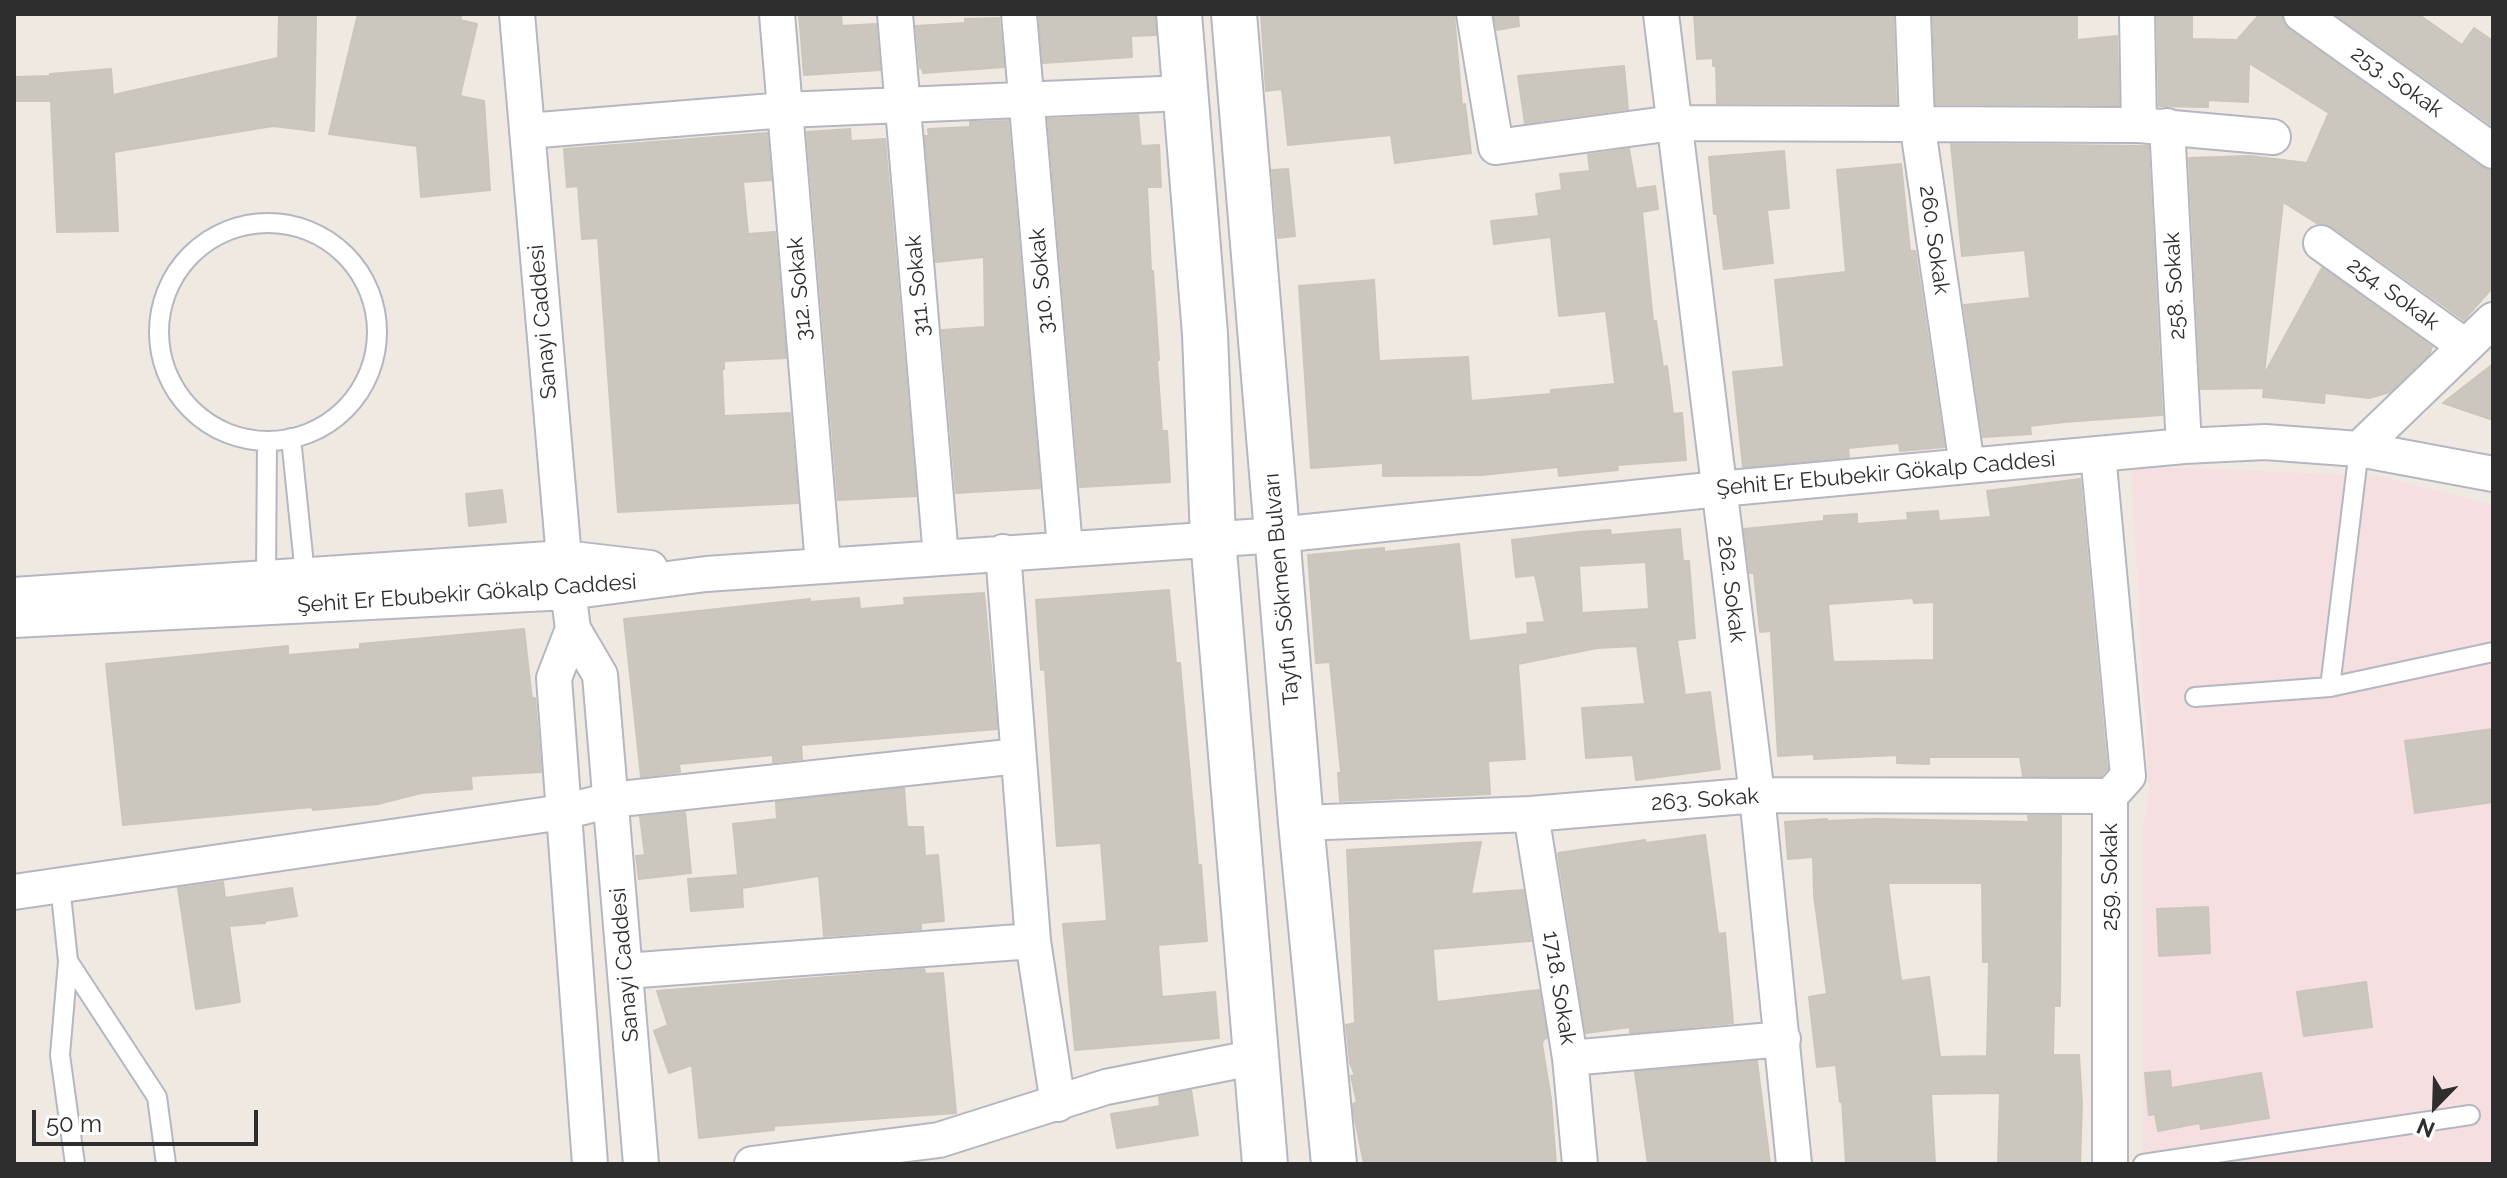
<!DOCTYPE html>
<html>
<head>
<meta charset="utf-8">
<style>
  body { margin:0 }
  #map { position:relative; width:2507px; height:1178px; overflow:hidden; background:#efe9e1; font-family:Raleway,sans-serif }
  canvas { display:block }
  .frame { position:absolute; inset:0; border:16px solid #2e2e2e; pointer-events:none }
  .north { position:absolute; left:2395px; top:1066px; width:80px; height:80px; -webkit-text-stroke:6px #fff; paint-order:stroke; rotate:203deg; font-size:22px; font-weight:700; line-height:32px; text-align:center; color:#2e2e2e }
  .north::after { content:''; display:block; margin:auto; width:28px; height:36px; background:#2e2e2e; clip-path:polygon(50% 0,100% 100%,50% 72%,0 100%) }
  .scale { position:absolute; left:32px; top:1110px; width:226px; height:36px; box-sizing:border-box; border:4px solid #2e2e2e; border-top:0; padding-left:10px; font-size:24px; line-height:28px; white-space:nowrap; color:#2e2e2e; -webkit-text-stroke:6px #fff; paint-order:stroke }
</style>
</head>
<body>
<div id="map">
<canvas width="2507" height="1178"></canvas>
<div class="frame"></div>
<div class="north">N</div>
<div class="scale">50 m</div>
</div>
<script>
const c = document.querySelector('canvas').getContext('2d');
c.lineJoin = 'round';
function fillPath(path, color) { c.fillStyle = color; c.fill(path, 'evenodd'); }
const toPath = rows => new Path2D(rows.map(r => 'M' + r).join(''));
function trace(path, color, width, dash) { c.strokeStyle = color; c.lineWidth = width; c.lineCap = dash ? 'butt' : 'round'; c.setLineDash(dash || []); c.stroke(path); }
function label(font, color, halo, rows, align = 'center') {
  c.font = font + ' Raleway,sans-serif'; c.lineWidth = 6; c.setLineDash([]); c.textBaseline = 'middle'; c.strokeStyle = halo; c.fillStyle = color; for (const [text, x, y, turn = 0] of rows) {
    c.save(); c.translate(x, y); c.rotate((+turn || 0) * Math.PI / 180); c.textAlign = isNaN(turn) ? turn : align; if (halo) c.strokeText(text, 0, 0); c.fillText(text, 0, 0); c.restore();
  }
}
fillPath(toPath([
  [2131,466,2379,476,2493,505,2493,1164,2143,1164,2143,822,2149,792]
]), '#f5dfe0');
const building = toPath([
  [279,14,314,14,316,17,314,131,273,126,114,152,118,231,57,232,51,101,14,101,14,77,50,76,50,74,111,69,113,95,278,58,279,14],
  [358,14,462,14,460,20,477,24,460,96,484,101,490,190,421,197,417,146,329,134,358,14],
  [799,14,841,14,842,26,876,24,880,70,804,75,799,14],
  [1039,14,1154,14,1156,35,1131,36,1132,57,1043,63,1039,14],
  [1261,14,1454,14,1462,105,1465,104,1471,153,1395,163,1391,135,1288,145,1282,89,1266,91,1261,14],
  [1494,14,1518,14,1519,26,1497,30,1494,14],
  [1694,14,1893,14,1896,104,1717,103,1716,66,1713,66,1713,58,1697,59,1694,14],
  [1933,14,2077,14,2077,40,2117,36,2119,105,1936,104,1933,14],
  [2157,14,2192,14,2192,39,2237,40,2260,14,2281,14,2283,23,2289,30,2481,167,2493,171,2493,287,2464,320,2333,227,2318,224,2283,202,2264,375,2322,268,2432,347,2430,353,2390,392,2369,398,2325,393,2324,403,2263,397,2264,388,2201,389,2189,158,2250,156,2307,163,2329,113,2249,63,2248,102,2208,100,2208,107,2159,106,2157,14],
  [2335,14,2418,14,2462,45,2474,28,2493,41,2493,126,2335,14],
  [999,18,1004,67,923,73,922,68,920,68,916,26,965,23,965,19,999,18],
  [1624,66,1628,109,1525,123,1518,76,1624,66],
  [1138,115,1141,146,1159,145,1161,187,1147,187,1151,271,1153,271,1159,360,1157,360,1162,431,1167,431,1170,482,1080,487,1048,119,1138,115],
  [1008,121,1040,488,956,493,942,330,985,327,984,257,936,262,925,136,929,136,928,129,970,127,970,122,1008,121],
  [850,129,851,141,885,139,916,496,838,500,807,132,850,129],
  [767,133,771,180,743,182,748,234,775,232,786,358,724,361,724,369,722,369,724,416,790,413,798,503,618,512,598,238,582,239,578,186,567,187,564,149,767,133],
  [1951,144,2148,146,2162,415,2064,422,2030,426,2031,434,1983,437,1964,305,2030,298,2025,250,1962,256,1951,144],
  [1629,149,1636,189,1655,186,1658,209,1642,212,1653,321,1656,321,1663,367,1667,366,1673,414,1682,413,1686,460,1617,465,1618,470,1559,476,1558,467,1482,475,1383,476,1383,463,1311,468,1299,286,1374,280,1379,361,1468,357,1471,401,1551,394,1551,390,1615,384,1606,311,1559,316,1551,237,1494,244,1491,221,1539,216,1536,194,1562,190,1560,174,1590,171,1588,155,1629,149],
  [1784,151,1789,208,1767,210,1773,263,1724,269,1717,214,1714,214,1709,157,1784,151],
  [1901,164,1910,251,1915,251,1944,447,1900,451,1899,443,1848,448,1849,457,1743,467,1733,372,1784,367,1775,280,1846,272,1837,170,1901,164],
  [1288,169,1295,236,1278,238,1272,170,1288,169],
  [2493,364,2493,420,2443,403,2493,364],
  [2080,479,2107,769,2101,776,2023,776,2020,757,1929,757,1929,764,1897,763,1897,755,1814,759,1814,754,1778,756,1771,631,1760,632,1754,573,1750,573,1744,529,1824,521,1824,516,1857,514,1857,524,1908,520,1907,513,1938,511,1939,521,1991,517,1987,491,2080,479],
  [1913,598,1914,603,1934,602,1934,660,1833,662,1828,604,1913,598],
  [502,490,506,522,469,526,466,494,502,490],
  [1680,529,1683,561,1689,561,1695,638,1677,640,1685,695,1710,692,1720,769,1636,780,1633,755,1586,758,1582,708,1645,704,1637,646,1597,648,1518,664,1525,759,1488,761,1490,794,1340,801,1338,773,1341,773,1330,662,1316,663,1308,555,1384,548,1384,552,1459,544,1469,641,1528,634,1527,623,1545,622,1535,575,1516,577,1512,540,1579,532,1610,530,1611,535,1680,529],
  [1646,562,1649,609,1582,613,1579,566,1646,562],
  [1169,590,1176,663,1180,663,1198,865,1201,865,1207,941,1158,945,1162,997,1215,992,1219,1038,1075,1050,1063,924,1107,921,1101,843,1057,846,1045,669,1041,670,1036,600,1169,590],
  [984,593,997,729,801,745,802,759,773,762,773,755,679,764,680,772,641,777,624,619,810,599,810,602,859,598,860,609,905,605,904,598,984,593],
  [524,629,532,699,535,698,541,772,471,776,472,789,421,793,378,804,313,810,312,807,123,825,106,664,288,646,288,655,360,649,360,644,524,629],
  [2493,729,2493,802,2415,813,2405,741,2493,729],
  [904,788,907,827,923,827,925,856,938,855,944,921,921,923,921,929,824,936,819,876,742,888,743,907,691,911,688,879,738,875,733,824,777,819,776,802,904,788],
  [685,812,691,873,639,879,636,856,645,855,640,817,685,812],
  [2028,816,2061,816,2060,1006,2054,1006,2053,1055,2079,1055,2082,1104,2080,1164,1998,1164,2000,1093,1931,1094,1935,1164,1846,1164,1842,1101,1840,1102,1836,1065,1817,1067,1809,997,1827,994,1814,895,1813,857,1788,859,1785,822,1827,819,1827,821,1875,819,2029,822,2028,816],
  [1888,883,1982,883,1983,962,1989,962,1987,1056,1940,1057,1929,977,1901,981,1888,883],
  [1705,835,1718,934,1725,933,1733,1023,1630,1033,1630,1027,1586,1033,1558,853,1645,840,1646,843,1705,835],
  [1481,842,1471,894,1523,890,1531,941,1433,949,1437,1002,1539,990,1547,1038,1544,1039,1542,1044,1551,1099,1556,1164,1364,1164,1354,1115,1353,1104,1357,1102,1351,1076,1355,1075,1350,1063,1346,1025,1355,1023,1347,850,1481,842],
  [223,882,225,898,292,888,297,916,265,921,265,923,229,926,240,1002,196,1009,178,888,223,882],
  [2208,907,2210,953,2159,956,2157,909,2208,907],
  [924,969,926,974,943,973,956,1113,774,1126,774,1130,699,1138,692,1065,669,1073,654,1031,668,1025,657,991,924,969],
  [2366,982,2372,1027,2304,1036,2297,992,2366,982],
  [1757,1061,1770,1164,1648,1164,1635,1072,1757,1061],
  [2170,1071,2171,1088,2261,1073,2269,1118,2201,1129,2200,1123,2158,1131,2155,1114,2149,1115,2145,1073,2170,1071],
  [1191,1090,1198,1135,1117,1148,1111,1114,1160,1106,1159,1097,1191,1090]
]);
fillPath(building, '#cbc7bf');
trace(building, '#cbc5ba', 2);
const service = toPath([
  '159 332a109 109 0 1 1 218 0a109 109 0 1 1-218 0Z',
  [291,438,305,575],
  [2359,449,2330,687,2493,652],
  [266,578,267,441],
  [2195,697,2330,687],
  [60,885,68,961,60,1055,75,1164],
  [68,961,157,1097,166,1164],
  [2143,1164,2470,1115]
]);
const minor = toPath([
  [517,14,564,558,573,629,600,675,641,1164],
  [777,14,823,565],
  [895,14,941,557],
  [1019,14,1065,548],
  [1474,14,1496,147,1673,123,2139,125,2273,137],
  [1661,14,1757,795,1794,1164],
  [1913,14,1917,122,1967,466],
  [2137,14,2139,125],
  [2301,14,2493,151],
  [2167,126,2184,446],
  [527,131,785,110,1185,93],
  [2321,243,2465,346],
  [2359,449,2493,320],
  [2098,454,2128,776,2110,796,2110,1164],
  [1003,552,1033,941,1058,1104],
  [14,595,564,558,650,568],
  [14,620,568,592,706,574,1278,535,1719,489,2184,446,2265,442,2359,449,2493,474],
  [573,629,554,678,590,1164],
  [1531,814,1570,1058,1580,1164],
  [1301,823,1531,814,1757,795,2110,796],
  [14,892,563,812,611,800,1018,756],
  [625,971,1033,941],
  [1570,1058,1783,1039],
  [752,1164,939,1140,1106,1087,1257,1057]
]);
const secondary = toPath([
  [1179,14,1205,334,1213,538,1265,1164],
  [1234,14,1301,823,1334,1164]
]);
trace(service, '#b4b7c1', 22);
trace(minor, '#b4b7c1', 38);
trace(secondary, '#b4b7c1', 48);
trace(service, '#fff', 18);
trace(minor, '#fff', 34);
trace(secondary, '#fff', 44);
label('22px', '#2e2e2e', '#fff', [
  ["253. Sokak",2397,82,35],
  ["260. Sokak",1934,240,82],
  ["310. Sokak",1042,281,-95],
  ["311. Sokak",918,286,-95],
  ["258. Sokak",2175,286,-93],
  ["312. Sokak",800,289,-95],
  ["254. Sokak",2393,294,36],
  ["Sanayi Caddesi",543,322,-95],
  ["Şehit Er Ebubekir Gökalp Caddesi",1886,474,-5],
  ["Tayfun Sökmen Bulvarı",1282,589,-95],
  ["262. Sokak",1731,589,83],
  ["Şehit Er Ebubekir Gökalp Caddesi",467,594,-4],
  ["263. Sokak",1705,800,-4],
  ["259. Sokak",2110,877,-90],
  ["Sanayi Caddesi",625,965,-95],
  ["1718. Sokak",1559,988,81]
]);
</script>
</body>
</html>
